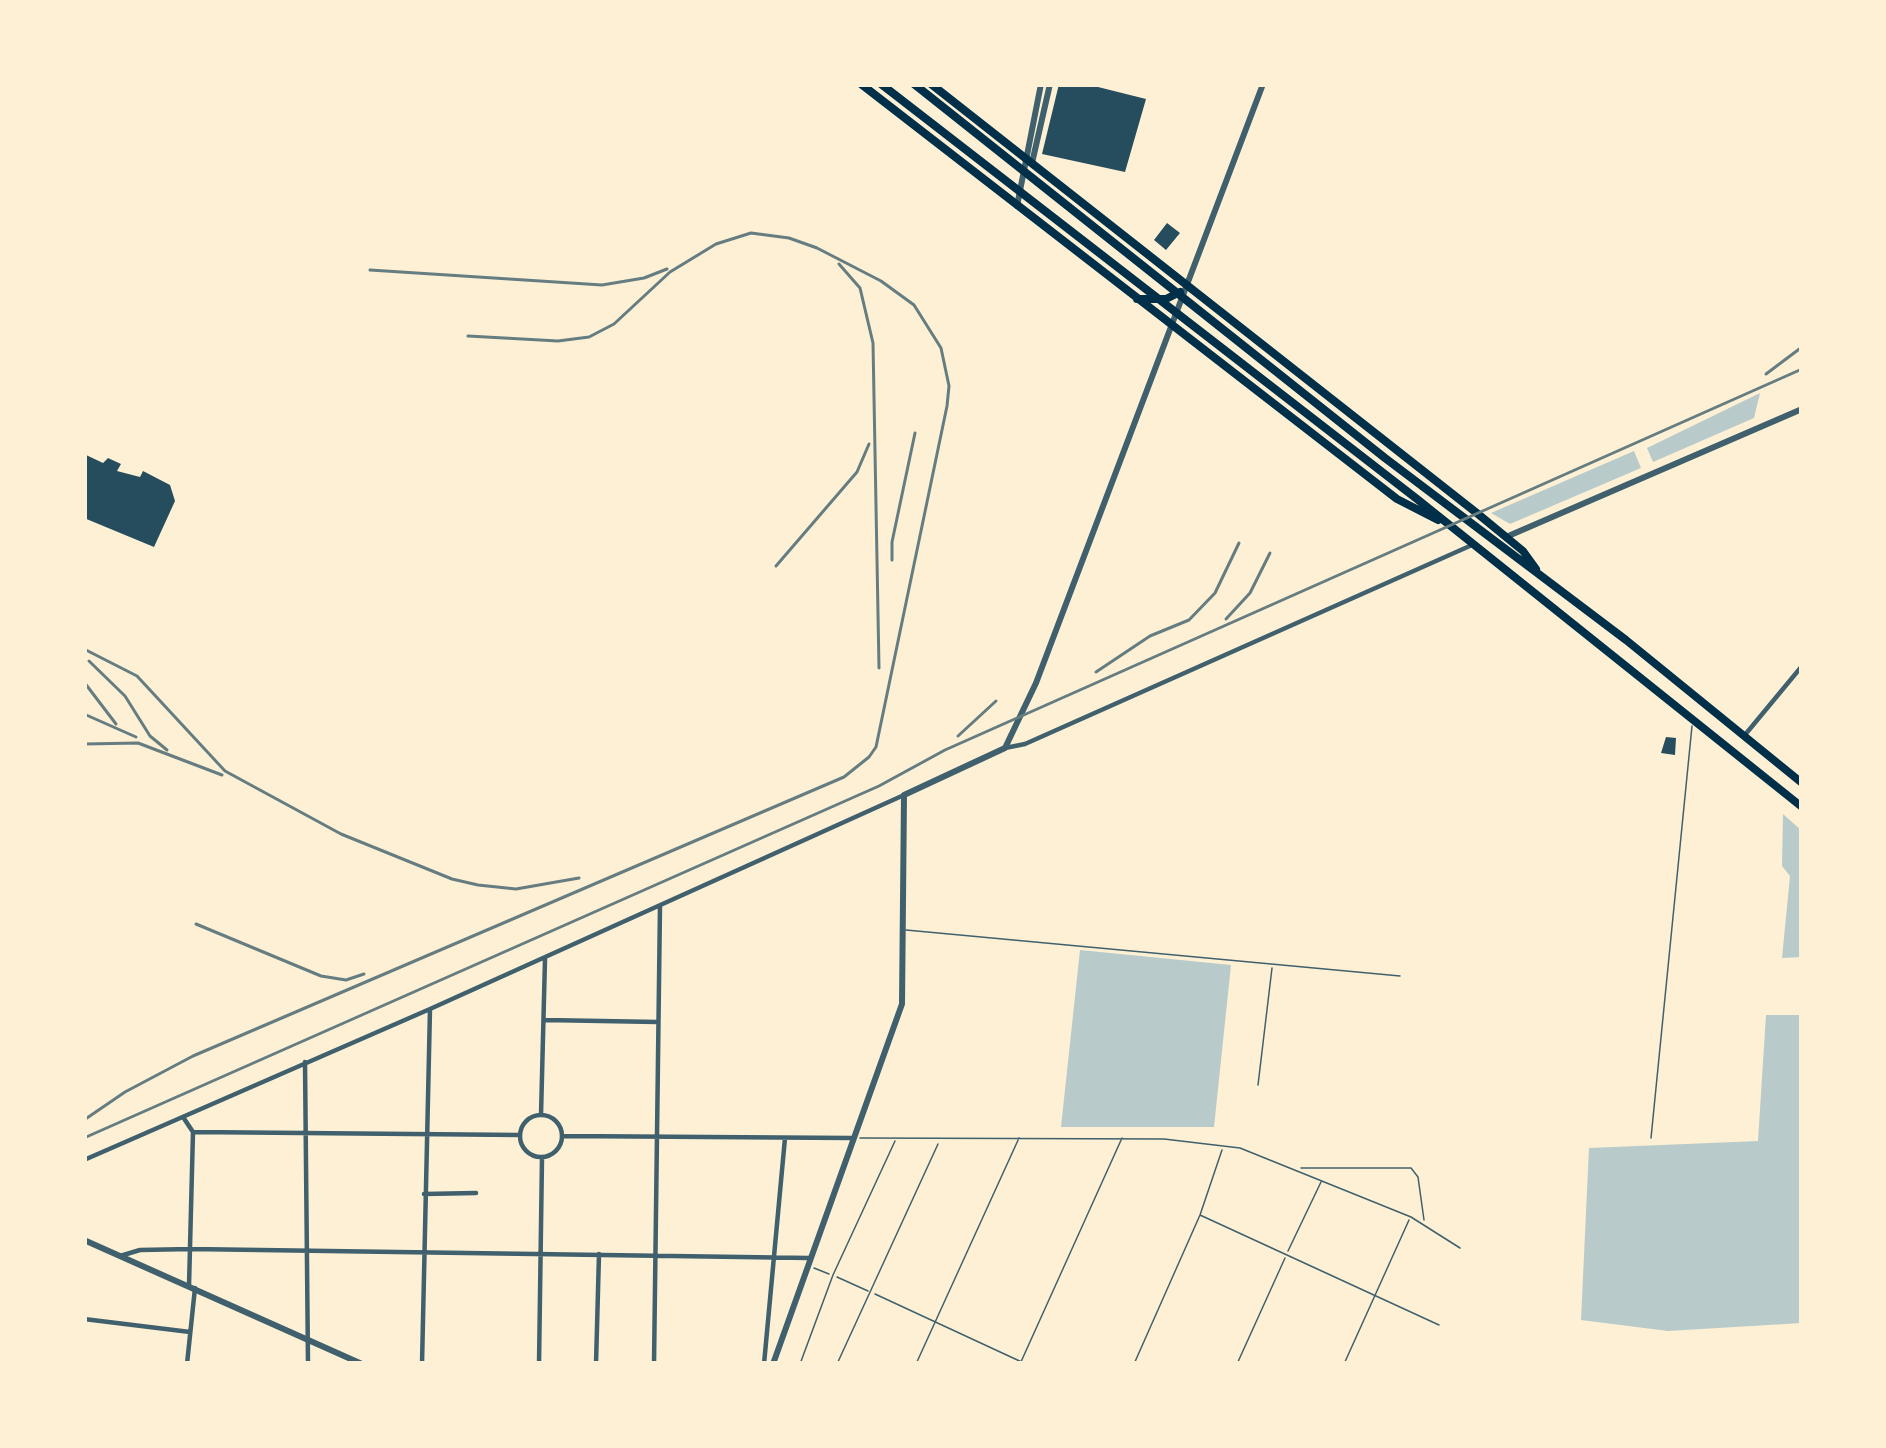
<!DOCTYPE html>
<html>
<head>
<meta charset="utf-8">
<style>
  body { margin:0 }
  #map { position:relative; width:1886px; height:1448px; overflow:hidden; background:#fdf0d5; font-family:"Public Sans",sans-serif }
  canvas { display:block }
  .frame { position:absolute; inset:0; border:87px solid #fdf0d5; pointer-events:none }
</style>
</head>
<body>
<div id="map">
<canvas width="1886" height="1448"></canvas>
<div class="frame"></div>
</div>
<script>
const c = document.querySelector('canvas').getContext('2d');
c.lineJoin = 'round';
function fillPath(path, color) { c.fillStyle = color; c.fill(path, 'evenodd'); }
const toPath = rows => new Path2D(rows.map(r => 'M' + r).join(''));
function trace(path, color, width, dash) { c.strokeStyle = color; c.lineWidth = width; c.lineCap = dash ? 'butt' : 'round'; c.setLineDash(dash || []); c.stroke(path); }
fillPath(toPath([
  [1760,393,1754,418,1653,462,1647,448],
  [1634,451,1641,468,1510,524,1491,513],
  [1783,814,1802,831,1802,957,1782,958,1790,876,1782,866],
  [1080,950,1231,965,1214,1127,1061,1127],
  [1766,1015,1802,1015,1802,1323,1668,1331,1581,1320,1589,1148,1758,1141]
]), '#b9caca');
fillPath(toPath([
  [1059,84,1086,84,1146,99,1125,172,1042,154],
  [1167,223,1180,233,1166,250,1154,240],
  [84,454,103,463,108,458,121,464,117,471,140,477,143,471,170,485,175,501,154,547,84,518],
  [1666,737,1676,738,1675,755,1661,753]
]), '#264d5e');
trace(toPath([
  [906,930,1400,976],
  [1258,1085,1272,968],
  [860,1138,1164,1139,1240,1148,1411,1217,1460,1248],
  [1651,1138,1692,726],
  [1301,1168,1411,1168,1418,1177,1424,1220],
  [1200,1215,1439,1325],
  [1288,1251,1321,1182],
  [814,1268,829,1274],
  [837,1277,868,1291],
  [875,1294,1026,1364],
  [800,1364,833,1275,895,1141],
  [837,1364,938,1144],
  [916,1364,1019,1138],
  [1020,1364,1122,1138],
  [1134,1364,1200,1215,1222,1150],
  [1237,1364,1285,1258],
  [1344,1364,1409,1220]
]), '#3f606c', 1.5);
trace(toPath([
  [1744,736,1802,666],
  [1005,748,1025,744,1472,545],
  [544,1020,658,1022],
  [305,1062,308,1364],
  '520 1136a21 21 0 1 1 42 0a21 21 0 1 1-42 0Z',
  [541,1115,545,959],
  [183,1117,193,1132,189,1286],
  [193,1132,520,1135],
  [563,1136,851,1138],
  [84,1160,430,1009,904,795],
  [424,1194,476,1193],
  [120,1256,140,1250,191,1249,809,1258],
  [84,1319,190,1332],
  [187,1364,195,1288],
  [422,1364,430,1009],
  [539,1364,542,1158],
  [596,1364,599,1254],
  [654,1364,660,906],
  [764,1364,785,1138]
]), '#3f606c', 4.5);
trace(toPath([
  [1032,163,1050,84],
  [1017,206,1041,84],
  [1506,537,1802,409],
  [84,1240,362,1364],
  [773,1364,902,1004,904,795,1005,748,1036,683,1263,84]
]), '#3f606c', 6);
trace(toPath([
  [861,84,1397,499,1438,520],
  [881,84,1417,499,1802,807],
  [914,84,1385,458,1626,640,1802,783],
  [931,84,1478,514,1523,551,1536,569],
  [1137,299,1166,299,1180,292]
]), '#003049', 8);
trace(toPath([
  [839,264,860,288,873,343,879,668],
  [370,270,602,285,644,278,667,269],
  [1766,374,1802,347],
  [892,560,892,542,915,433],
  [776,566,857,472,869,444],
  [1226,619,1250,593,1270,553],
  [84,649,137,676,225,771,341,834,452,879,478,885,516,889,579,878],
  [89,661,125,696,150,736,167,750],
  [1096,672,1150,636,1189,620,1215,593,1239,543],
  [84,682,116,724],
  [84,714,136,737],
  [958,736,996,701],
  [84,744,138,743,222,775],
  [196,924,321,976,346,980,364,974],
  [84,1120,125,1092,193,1056,844,777,869,757,876,747,947,406,949,386,941,348,914,305,881,281,817,248,789,238,751,233,716,244,670,272,614,324,589,337,558,341,468,336],
  [84,1138,879,786,945,750,1802,369]
]), '#657d81', 3);
</script>
</body>
</html>
